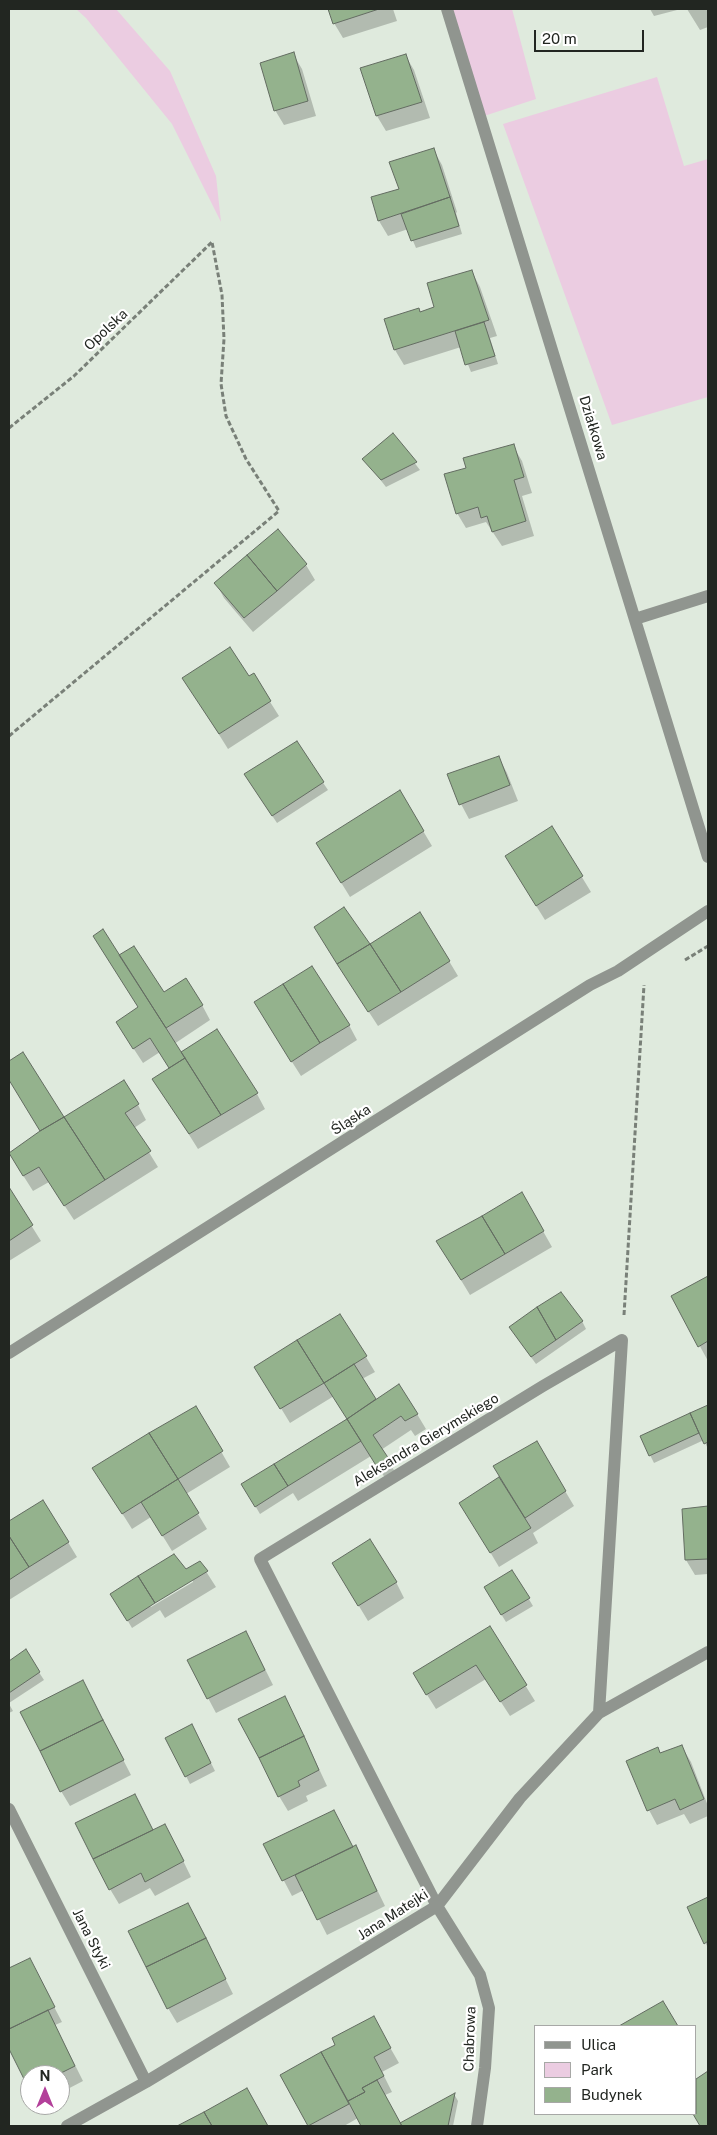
<!DOCTYPE html>
<html>
<head>
<meta charset="utf-8">
<style>
  body { margin:0 }
  #map { position:relative; width:717px; height:2135px; overflow:hidden; background:#dfeadd; font-family:"Public Sans",sans-serif }
  canvas { display:block }
  .frame { position:absolute; inset:0; border:10px solid #222621; pointer-events:none }
  .legend { position:absolute; left:534px; top:2025px; width:162px; height:90px; box-sizing:border-box; background:#fff; border:1px solid #a7a8a6; margin:0; padding:6px 9px; list-style:none; font-size:15px; color:#222621 }
  .legend li { display:flex; align-items:center; gap:10px; height:25px }
  .legend b { width:25px; border:1px solid #a7a8a6 }
  .north { position:absolute; left:20px; top:2065px; width:50px; height:50px; box-sizing:border-box; background:#fff; border:1px solid #a7a8a6; border-radius:50%; rotate:0deg; font-size:14px; font-weight:700; line-height:20px; text-align:center; color:#222621 }
  .north::after { content:''; display:block; margin:auto; width:18px; height:22px; background:#b3409a; clip-path:polygon(50% 0,100% 100%,50% 72%,0 100%) }
  .scale { position:absolute; left:534px; top:30px; width:110px; height:22px; box-sizing:border-box; border:2px solid #222621; border-top:0; padding-left:6px; font-size:15px; line-height:18px; white-space:nowrap; color:#222621; -webkit-text-stroke:4px #fff; paint-order:stroke }
</style>
</head>
<body>
<div id="map">
<canvas width="717" height="2135"></canvas>
<div class="frame"></div>
<ul class="legend">
<li><b style="height:6px;background:#90958f"></b>Ulica</li>
<li><b style="height:14px;background:#ebcce1"></b>Park</li>
<li><b style="height:14px;background:#94b28d"></b>Budynek</li>
</ul>
<div class="north">N</div>
<div class="scale">20 m</div>
</div>
<script>
const c = document.querySelector('canvas').getContext('2d');
c.lineJoin = 'round';
function fillPath(path, color) { c.fillStyle = color; c.fill(path, 'evenodd'); }
const toPath = rows => new Path2D(rows.map(r => 'M' + r).join(''));
function trace(path, color, width, dash) { c.strokeStyle = color; c.lineWidth = width; c.lineCap = dash ? 'butt' : 'round'; c.setLineDash(dash || []); c.stroke(path); }
function label(font, color, halo, rows, align = 'center') {
  c.font = font + ' "Public Sans",sans-serif'; c.lineWidth = 4.5; c.setLineDash([]); c.textBaseline = 'middle'; c.strokeStyle = halo; c.fillStyle = color; for (const [text, x, y, turn = 0] of rows) {
    c.save(); c.translate(x, y); c.rotate((+turn || 0) * Math.PI / 180); c.textAlign = isNaN(turn) ? turn : align; if (halo) c.strokeText(text, 0, 0); c.fillText(text, 0, 0); c.restore();
  }
}
fillPath(toPath([
  [76,9,116,9,170,71,216,176,221,222,172,124,86,18],
  [447,9,512,9,536,99,481,117],
  [657,77,684,166,708,159,708,397,612,425,503,124]
]), '#ebcce1');
fillPath(toPath([
  [330,9,393,9,397,21,343,38,334,23],
  [650,9,681,9,654,16],
  [687,9,708,9,708,27,700,30],
  [293,54,302,69,316,116,284,125,275,110],
  [405,55,414,70,430,118,386,131,377,116,362,69],
  [433,149,442,165,457,212,456,213,462,234,416,248,408,229,388,236,379,221],
  [472,272,480,287,497,336,490,338,498,364,471,372,461,347,404,365,395,350,419,310,421,313,436,308],
  [393,435,420,470,386,487,364,459],
  [513,446,522,461,532,493,522,496,534,536,502,546,486,522,466,528,457,513,467,468],
  [306,565,315,580,253,632,224,598,216,583],
  [253,675,279,716,228,749,193,693,248,678],
  [296,743,328,790,277,823,250,782],
  [499,758,507,773,518,801,469,819,461,804,449,775],
  [400,792,432,846,350,897,326,858],
  [552,828,591,892,545,920,515,872],
  [324,943,370,946,449,961,458,976,378,1026],
  [119,956,163,994,202,1005,210,1020,174,1044,180,1054,257,1094,265,1109,198,1149,154,1079,170,1069,160,1052,143,1063,126,1037,139,1008],
  [264,1018,349,1025,357,1040,301,1076],
  [23,1053,64,1118,138,1105,146,1120,134,1128,158,1167,74,1220,49,1182,33,1191,19,1169,41,1132,9,1078,9,1062],
  [9,1190,41,1241,9,1261],
  [522,1194,552,1247,470,1295,447,1257],
  [708,1278,708,1361,673,1297],
  [582,1321,586,1329,536,1364,515,1335],
  [366,1357,375,1372,362,1379,376,1400,417,1414,426,1429,415,1436,411,1430,381,1450,397,1475,387,1481,371,1456,298,1501,293,1493,260,1514,243,1485,348,1418,334,1396,290,1423,265,1382],
  [708,1406,708,1449,704,1440,654,1463,641,1437],
  [196,1408,230,1467,186,1494,207,1529,172,1551,151,1517,132,1529,103,1483],
  [536,1442,574,1506,533,1533,538,1543,499,1567,461,1503,500,1477],
  [43,1501,77,1557,9,1600,9,1523],
  [708,1507,708,1574,695,1575,686,1560,683,1510],
  [200,1562,216,1587,165,1618,160,1610,132,1628,112,1594,185,1571],
  [193,1579,193,1582,151,1607,149,1605],
  [512,1571,533,1606,506,1622,485,1588],
  [342,1578,396,1582,404,1598,368,1621],
  [489,1627,535,1701,510,1716,486,1679,436,1709,414,1674],
  [254,1647,273,1685,216,1713,208,1698],
  [25,1651,44,1680,9,1703,9,1662],
  [83,1682,131,1775,70,1806,61,1791],
  [9,1704,13,1711,9,1713],
  [293,1713,327,1786,306,1796,308,1801,288,1811,279,1796],
  [196,1733,215,1771,190,1784,167,1738],
  [682,1747,691,1762,708,1806,708,1816,690,1824,684,1814,657,1825,649,1810,661,1754],
  [153,1831,173,1840,191,1877,155,1896,150,1888,119,1904,110,1889],
  [265,1845,356,1846,385,1906,327,1935,304,1890,292,1896],
  [708,1898,708,1948,689,1908],
  [196,1920,233,1994,177,2023,168,2008],
  [29,1959,62,2022,55,2025,83,2081,60,2093,60,2075,30,2075,30,2089,9,2045,9,1970],
  [663,2003,676,2026,622,2026],
  [373,2018,399,2063,382,2072,392,2092,385,2095,401,2124,454,2094,458,2101,453,2126,363,2126,358,2118,344,2126,310,2126,282,2076,337,2045],
  [708,2073,708,2126,701,2126,694,2114,696,2114,696,2080],
  [247,2090,267,2126,179,2126]
]), '#0003');
const building = toPath([
  [328,9,379,9,333,24,328,9],
  [294,52,308,101,274,111,260,63,294,52],
  [406,54,422,102,376,116,360,68,406,54],
  [434,148,450,197,378,221,371,197,399,189,389,162,434,148],
  [450,197,459,226,411,241,401,214,450,197],
  [472,270,489,320,394,350,384,319,419,308,420,312,434,307,427,283,472,270],
  [484,322,495,356,465,365,455,331,484,322],
  [393,433,417,462,381,480,362,459,393,433],
  [514,444,524,477,514,480,526,521,492,532,487,516,481,518,478,507,456,514,444,474,466,468,463,458,514,444],
  [278,529,307,564,277,591,247,555,278,529],
  [247,555,277,591,244,618,214,583,247,555],
  [230,647,249,676,254,673,271,701,219,734,182,678,230,647],
  [297,741,324,782,272,816,244,774,297,741],
  [499,756,510,785,459,805,447,774,499,756],
  [400,790,424,831,341,883,316,843,400,790],
  [552,826,583,876,536,906,505,856,552,826],
  [344,907,370,944,337,964,314,927,344,907],
  [420,912,450,961,401,992,370,944,420,912],
  [103,929,185,1058,169,1068,150,1038,133,1049,116,1022,138,1007,93,936,103,929],
  [370,944,401,992,368,1012,337,964,370,944],
  [134,946,164,992,186,978,203,1005,166,1028,119,955,134,946],
  [312,966,350,1025,320,1043,283,984,312,966],
  [283,984,320,1043,291,1062,254,1002,283,984],
  [217,1029,258,1093,221,1115,181,1052,217,1029],
  [23,1052,64,1117,40,1131,9,1080,9,1061,23,1052],
  [185,1058,221,1115,189,1134,152,1079,185,1058],
  [124,1080,139,1104,125,1113,151,1151,105,1180,64,1117,124,1080],
  [64,1117,105,1180,64,1206,39,1167,23,1176,9,1153,40,1131,64,1117],
  [9,1187,33,1225,9,1241,9,1187],
  [522,1192,544,1231,505,1254,482,1216,522,1192],
  [482,1216,505,1254,461,1280,436,1241,482,1216],
  [708,1276,708,1341,698,1347,671,1296,708,1276],
  [561,1292,583,1321,556,1340,537,1307,561,1292],
  [537,1307,556,1340,531,1357,509,1327,537,1307],
  [340,1314,367,1356,324,1383,297,1340,340,1314],
  [297,1340,324,1383,280,1409,254,1367,297,1340],
  [354,1364,376,1399,347,1419,324,1383,354,1364],
  [399,1384,418,1414,405,1421,401,1416,373,1435,389,1459,377,1467,347,1419,399,1384],
  [708,1405,708,1442,704,1444,690,1413,708,1405],
  [196,1406,223,1451,178,1479,149,1433,196,1406],
  [690,1413,699,1433,649,1456,640,1436,690,1413],
  [347,1419,361,1441,288,1486,274,1464,347,1419],
  [149,1433,178,1479,122,1514,92,1468,149,1433],
  [537,1441,566,1491,525,1518,493,1466,537,1441],
  [274,1464,288,1486,255,1507,241,1484,274,1464],
  [499,1477,531,1528,490,1553,459,1503,499,1477],
  [178,1479,199,1513,162,1536,141,1502,178,1479],
  [43,1500,69,1542,29,1567,9,1536,9,1521,43,1500],
  [708,1506,708,1559,685,1560,682,1509,708,1506],
  [9,1536,29,1567,9,1580,9,1536],
  [370,1539,397,1582,358,1606,332,1563,370,1539],
  [174,1554,186,1569,200,1561,208,1571,155,1603,138,1576,174,1554],
  [512,1570,530,1598,501,1615,484,1587,512,1570],
  [138,1576,155,1603,127,1621,110,1594,138,1576],
  [490,1626,527,1685,500,1702,476,1665,426,1695,413,1673,490,1626],
  [246,1631,265,1670,207,1699,187,1660,246,1631],
  [26,1649,40,1672,9,1693,9,1661,26,1649],
  [83,1680,103,1720,40,1751,20,1712,83,1680],
  [285,1696,304,1736,259,1758,238,1719,285,1696],
  [103,1720,124,1760,60,1792,40,1751,103,1720],
  [192,1724,211,1763,185,1777,165,1738,192,1724],
  [304,1736,319,1770,298,1781,300,1786,278,1797,259,1758,304,1736],
  [682,1745,704,1799,680,1810,675,1799,647,1811,626,1761,658,1747,660,1753,682,1745],
  [135,1794,153,1830,93,1859,75,1823,135,1794],
  [334,1810,353,1847,282,1881,263,1844,334,1810],
  [165,1824,184,1861,145,1882,141,1873,109,1890,93,1859,165,1824],
  [356,1845,377,1891,317,1920,295,1875,356,1845],
  [708,1897,708,1941,704,1944,687,1907,708,1897],
  [188,1903,206,1938,146,1967,128,1931,188,1903],
  [206,1938,226,1979,167,2009,146,1967,206,1938],
  [30,1958,55,2007,9,2029,9,1968,30,1958],
  [663,2001,678,2026,619,2026,663,2001],
  [48,2010,75,2066,57,2075,30,2075,29,2089,9,2049,9,2029,48,2010],
  [374,2016,391,2048,374,2057,384,2076,362,2088,365,2092,348,2101,321,2052,335,2045,332,2038,374,2016],
  [321,2052,349,2104,308,2126,280,2075,321,2052],
  [708,2071,708,2126,700,2126,693,2114,696,2114,696,2079,708,2071],
  [377,2080,395,2113,402,2126,361,2126,348,2101,365,2092,362,2088,377,2080],
  [247,2088,268,2126,212,2126,204,2112,247,2088],
  [455,2093,448,2126,402,2126,400,2123,455,2093],
  [204,2112,212,2126,177,2126,204,2112]
]);
fillPath(building, '#94b28d');
trace(building, '#636c61', 1);
trace(toPath([
  [9,428,74,376,212,242],
  [9,736,279,511,246,459,226,416,221,384,224,339,222,295,212,242],
  [685,960,708,946],
  [624,1315,644,985]
]), '#798078', 3, [5, 2.5]);
trace(toPath([
  [447,9,708,857],
  [635,619,708,596],
  [9,1353,590,985,618,971,708,911],
  [9,1809,146,2082],
  [67,2126,146,2082,437,1906,520,1798,599,1713,708,1652],
  [477,2126,485,2068,489,2008,480,1975,437,1906,260,1559,543,1386,622,1340,599,1713]
]), '#90958f', 12);
label('14px', '#222621', '#fff', [
  ["Opolska",106,330,-43],
  ["Działkowa",593,428,73],
  ["Śląska",351,1120,-33],
  ["Aleksandra Gierymskiego",426,1440,-31],
  ["Jana Matejki",393,1915,-33],
  ["Jana Styki",91,1939,63],
  ["Chabrowa",470,2039,-88]
]);
</script>
</body>
</html>
